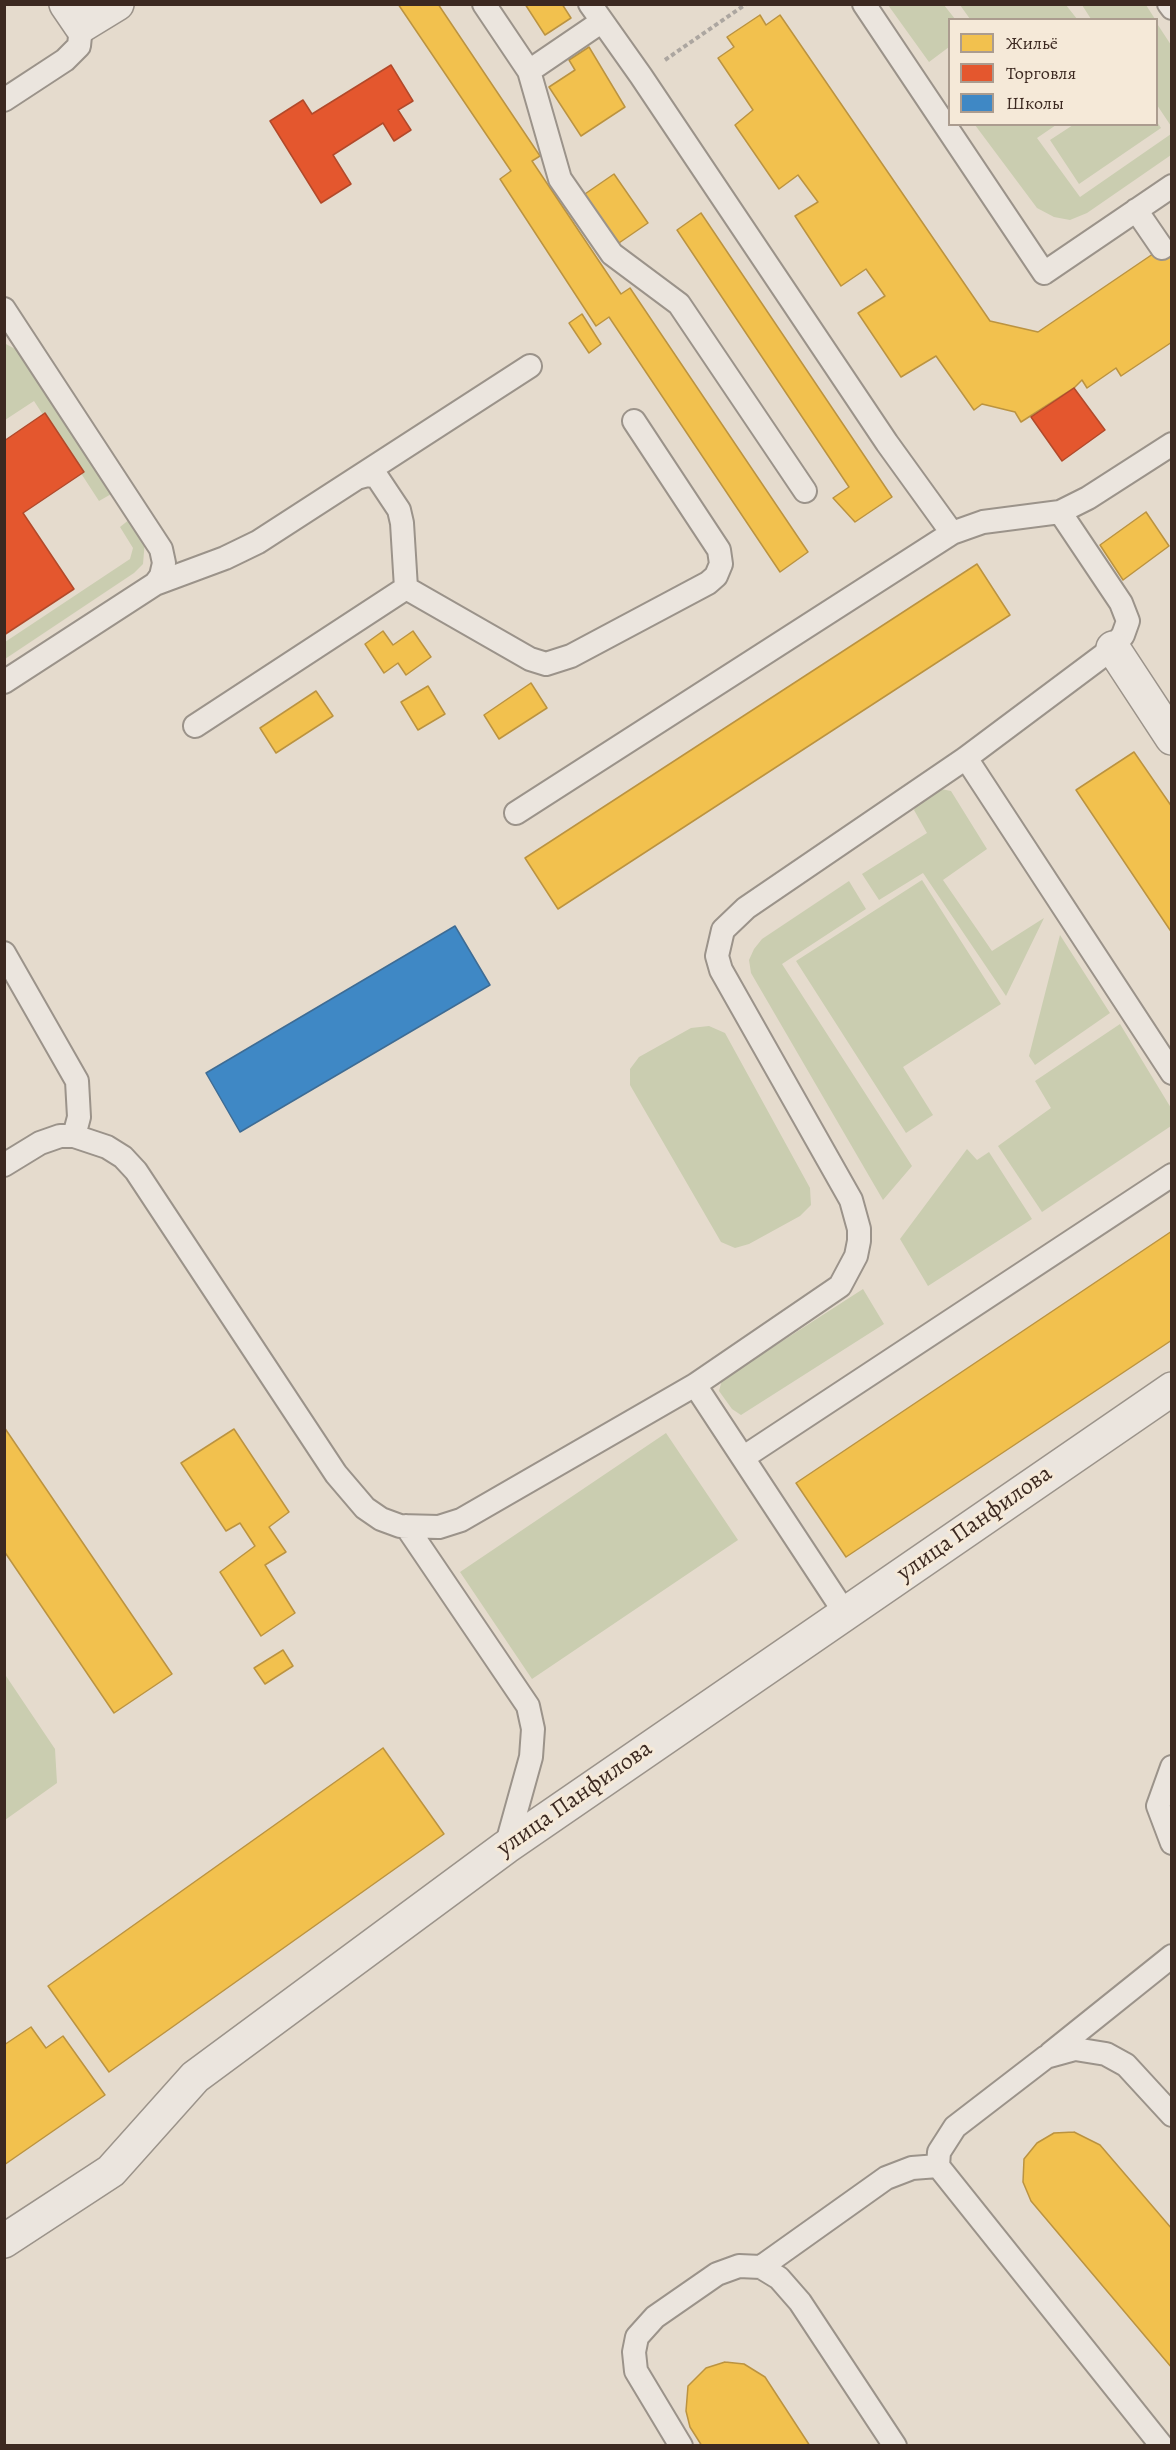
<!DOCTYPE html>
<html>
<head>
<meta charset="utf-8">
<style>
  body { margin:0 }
  #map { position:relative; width:1176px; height:2450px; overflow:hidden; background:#e5dbcd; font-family:Alegreya,serif }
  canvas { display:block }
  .frame { position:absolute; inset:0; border:6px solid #3c2921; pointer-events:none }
  .legend { position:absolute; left:948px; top:18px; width:210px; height:108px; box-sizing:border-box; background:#f5e9d8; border:2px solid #ab9c8f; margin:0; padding:8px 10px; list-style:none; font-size:18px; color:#3c2921 }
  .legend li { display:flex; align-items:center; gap:12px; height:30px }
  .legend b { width:30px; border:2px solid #ab9c8f }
</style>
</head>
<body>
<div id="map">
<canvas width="1176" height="2450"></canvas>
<div class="frame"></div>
<ul class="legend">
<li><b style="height:16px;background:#f2c14e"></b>Жильё</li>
<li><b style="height:16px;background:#e4572e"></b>Торговля</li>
<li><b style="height:16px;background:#3f88c5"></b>Школы</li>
</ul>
</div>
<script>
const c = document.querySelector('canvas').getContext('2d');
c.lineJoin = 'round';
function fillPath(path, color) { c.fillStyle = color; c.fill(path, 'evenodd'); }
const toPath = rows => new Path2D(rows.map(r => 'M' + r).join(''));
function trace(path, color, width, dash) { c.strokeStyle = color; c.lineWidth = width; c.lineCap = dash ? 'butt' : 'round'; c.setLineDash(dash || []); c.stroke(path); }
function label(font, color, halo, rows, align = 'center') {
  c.font = font + ' Alegreya,serif'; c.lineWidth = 6; c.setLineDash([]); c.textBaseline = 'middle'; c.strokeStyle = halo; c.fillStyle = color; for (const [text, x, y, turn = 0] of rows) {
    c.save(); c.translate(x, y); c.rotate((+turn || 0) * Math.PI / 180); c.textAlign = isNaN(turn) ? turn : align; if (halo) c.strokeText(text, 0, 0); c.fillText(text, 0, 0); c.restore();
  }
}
fillPath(toPath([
  [888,5,944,5,955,19,950,20,949,47,929,62],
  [960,5,1066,5,1077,19,970,19],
  [1082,5,1146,5,1155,19,1091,19],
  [1156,22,1171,45,1171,126,1157,105],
  [1157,122,1161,128,1079,184,1050,140,1073,125,1156,124],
  [975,125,1056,125,1037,138,1080,197,1171,134,1171,155,1087,213,1070,220,1054,217,1037,208],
  [4,343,19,351,113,493,99,501,34,401,5,420],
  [130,519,145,540,143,564,134,573,5,659,5,642,130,559,133,548,120,527],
  [941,789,951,791,987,849,943,880,992,951,1044,918,1006,996,923,873,879,900,862,874,927,833,914,810,919,800],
  [922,880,1001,1004,903,1067,933,1115,906,1133,796,961],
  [849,881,866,909,782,964,912,1166,883,1200,751,973,749,960,754,949,762,939],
  [1060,935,1110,1013,1035,1065,1029,1056],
  [1120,1024,1171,1108,1171,1126,1042,1212,998,1146,1051,1108,1035,1081],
  [709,1026,725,1033,810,1188,811,1205,800,1216,749,1244,735,1248,721,1242,630,1085,630,1069,639,1057,691,1028],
  [967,1149,977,1160,989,1152,1032,1219,928,1286,900,1239],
  [863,1289,884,1324,741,1415,732,1409,719,1391,722,1380],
  [666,1433,738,1540,532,1679,460,1572],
  [4,1673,55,1749,57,1783,5,1820]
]), '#cacdb0');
const homes = toPath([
  [398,4,438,4,540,156,532,161,621,294,630,288,808,552,780,572,609,317,596,326,500,179,511,171,398,4],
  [525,4,562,4,571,18,545,35,525,4],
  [760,15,766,25,780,15,990,321,1038,332,1172,241,1172,342,1121,376,1116,368,1087,388,1082,380,1074,388,1021,422,1015,412,982,404,974,410,936,356,901,377,858,313,885,296,866,269,841,286,795,216,818,202,798,175,779,189,735,125,753,110,718,58,734,47,727,37,760,15],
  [589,47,625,107,581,136,549,87,575,70,569,60,589,47],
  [614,174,648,223,616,245,582,196,614,174],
  [701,213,892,497,855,522,833,498,849,487,677,230,701,213],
  [582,314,601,344,589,353,569,323,582,314],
  [1146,512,1169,546,1123,580,1100,545,1146,512],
  [977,564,1010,615,558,909,525,858,977,564],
  [383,631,393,645,413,631,431,657,406,675,398,663,384,673,365,644,383,631],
  [531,683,547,708,499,739,484,715,531,683],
  [428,686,445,714,418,730,401,702,428,686],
  [316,691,333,716,276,753,260,728,316,691],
  [1134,752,1172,807,1172,933,1076,790,1134,752],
  [1172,1231,1172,1340,846,1557,796,1483,1172,1231],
  [4,1427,172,1674,114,1713,4,1551,4,1427],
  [234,1429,289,1512,269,1527,286,1552,265,1565,295,1613,261,1636,220,1572,255,1546,240,1523,226,1531,181,1463,234,1429],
  [283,1650,293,1666,265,1684,254,1668,283,1650],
  [383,1748,444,1834,109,2072,48,1986,383,1748],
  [31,2027,46,2048,63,2036,105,2095,4,2165,4,2045,31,2027],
  [1074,2132,1100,2145,1172,2229,1172,2368,1031,2201,1023,2182,1024,2159,1037,2143,1054,2133,1074,2132],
  [725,2362,744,2364,765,2377,810,2446,702,2446,690,2427,686,2411,688,2386,706,2368,725,2362]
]);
fillPath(homes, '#f2c14e');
trace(homes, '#bb9340', 1.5);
const shops = toPath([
  [391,65,413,101,398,110,411,130,394,141,383,123,333,155,351,184,321,203,270,121,303,100,312,114,391,65],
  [1074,388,1105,430,1062,461,1031,417,1074,388],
  [45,413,84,472,23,513,74,589,4,635,4,441,45,413]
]);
fillPath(shops, '#e4572e');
trace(shops, '#b2492a', 1.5);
const schools = toPath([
  [455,926,490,985,240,1132,206,1073,455,926]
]);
fillPath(schools, '#3f88c5');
trace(schools, '#3e6c94', 1.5);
const service = toPath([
  [484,4,529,71,601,22],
  [590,4,641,76,887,443,952,533],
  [864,4,1044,273,1172,186],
  [1169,4,1172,8],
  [529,71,560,179,612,254,679,304,805,491],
  [4,100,65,60,79,46,81,26],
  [1136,210,1162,248],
  [4,309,161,549,164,563,161,576,155,584,4,682],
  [155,584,225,558,258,542,530,366],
  [406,588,530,659,546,664,571,656,708,583,716,576,721,564,719,550,634,421],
  [195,726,406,588,402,523,399,510,377,477,368,475,357,478],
  [966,758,1172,1073],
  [516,813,952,533,983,522,1060,512,1088,498,1172,444],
  [4,953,77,1081,79,1117,74,1136],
  [4,1165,40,1143,60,1136,74,1136,107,1147,123,1157,136,1171,336,1474,365,1508,381,1519,400,1526,439,1527,461,1520,695,1385,840,1286,856,1256,859,1241,859,1229,851,1200,721,970,717,956,723,930,746,908,966,758,1113,648,1123,635,1128,621,1121,603,1060,512],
  [695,1385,845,1613],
  [744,1457,1172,1175],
  [406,1526,528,1706,533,1729,531,1757,506,1847],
  [1172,1767,1158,1806,1172,1843],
  [1051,2053,1172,1956],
  [938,2166,1162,2446],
  [761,2267,886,2178,912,2168,938,2166,939,2152,955,2127,1046,2057,1075,2049,1106,2054,1126,2065,1172,2115],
  [681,2446,636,2371,634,2352,637,2337,655,2317,717,2274,739,2266,761,2267,779,2278,800,2302,895,2446]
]);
const minor = toPath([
  [66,4,81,26,117,4],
  [1113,648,1172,738],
  [4,2241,111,2171,195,2077,506,1847,1172,1389]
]);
trace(service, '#9b938a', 26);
trace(minor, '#9b938a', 36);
trace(toPath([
  [665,60,746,4]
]), '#aca6a0', 4, [4.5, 3]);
trace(service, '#ebe5de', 22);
trace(minor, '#ebe5de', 33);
label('24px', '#3c2921', '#f5e9d8', [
  ["улица Панфилова",975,1524,-35],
  ["улица Панфилова",575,1799,-35]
]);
</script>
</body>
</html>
